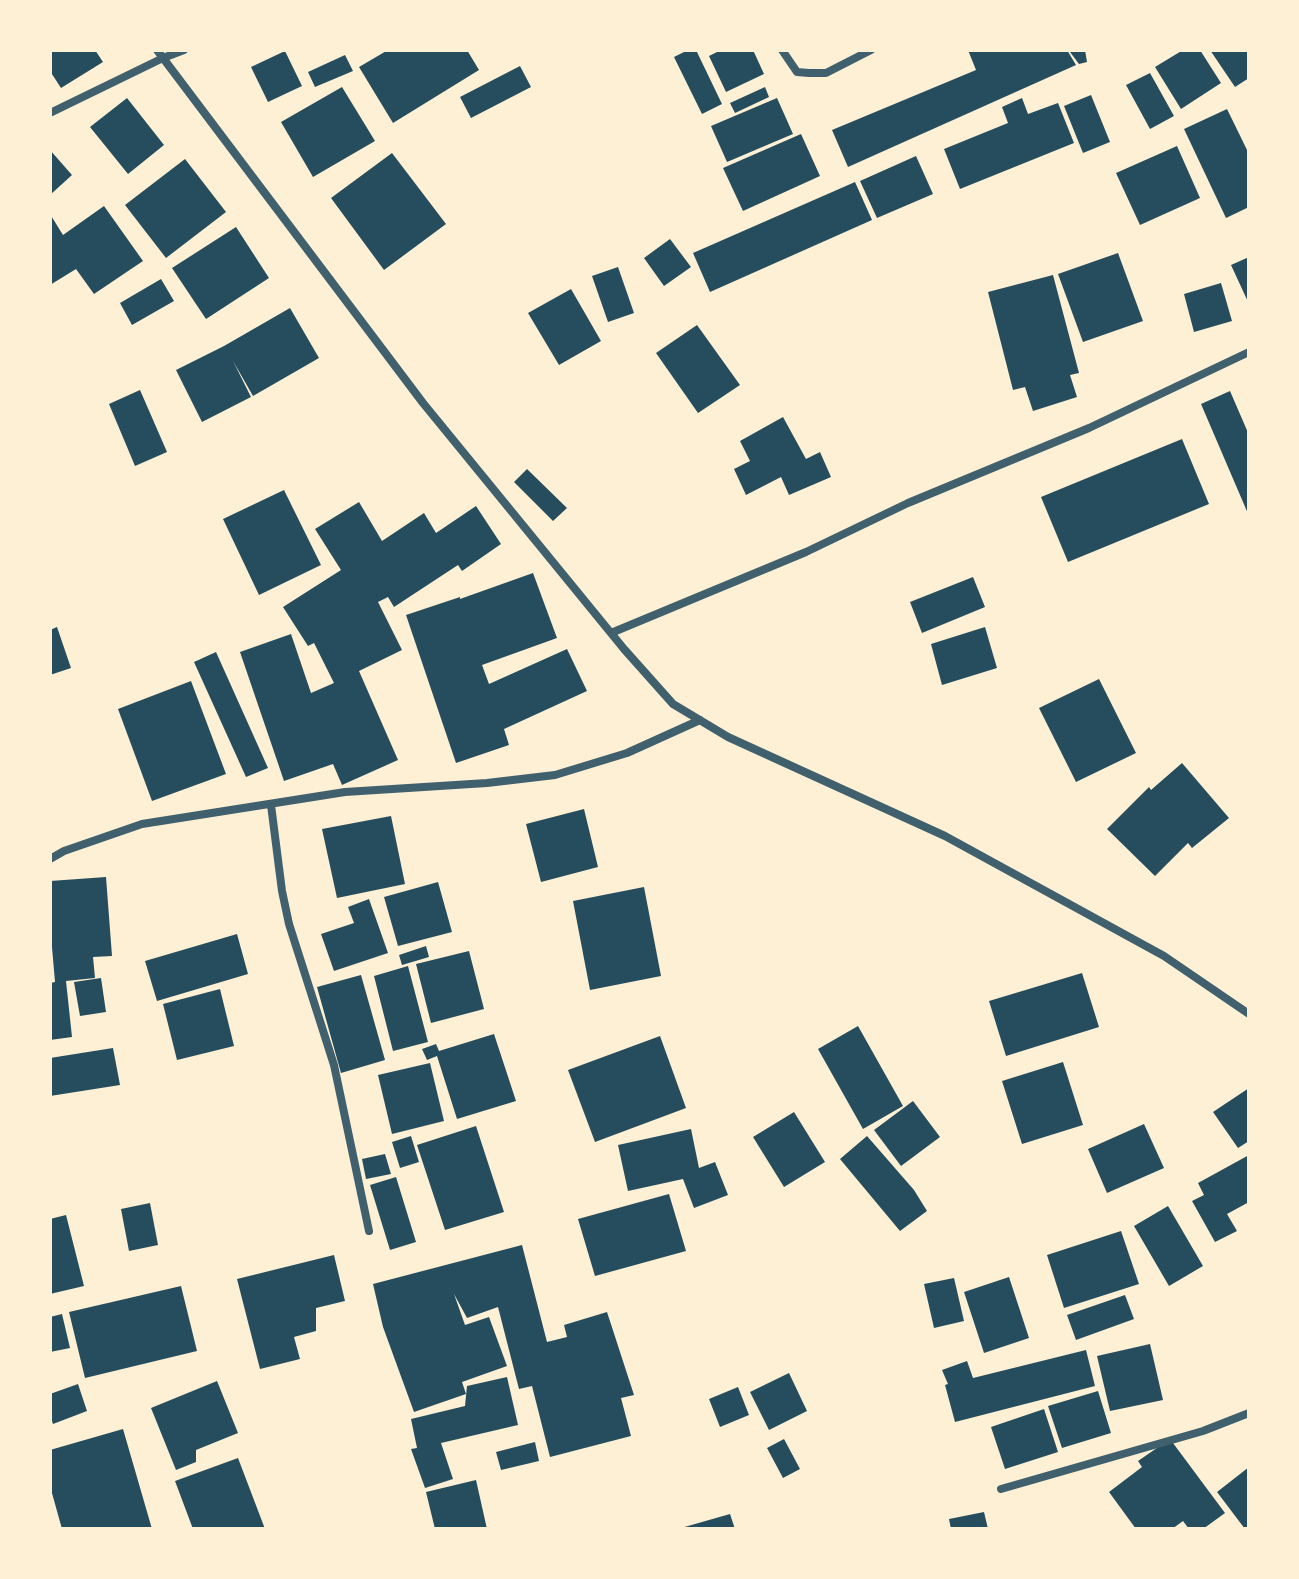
<!DOCTYPE html>
<html>
<head>
<meta charset="utf-8">
<style>
  body { margin:0 }
  #map { position:relative; width:1299px; height:1579px; overflow:hidden; background:#fdf0d5; font-family:Raleway,sans-serif }
  canvas { display:block }
  .frame { position:absolute; inset:0; border:52px solid #fdf0d5; pointer-events:none }
</style>
</head>
<body>
<div id="map">
<canvas width="1299" height="1579"></canvas>
<div class="frame"></div>
</div>
<script>
const c = document.querySelector('canvas').getContext('2d');
c.lineJoin = 'round';
function fillPath(path, color) { c.fillStyle = color; c.fill(path, 'evenodd'); }
const toPath = rows => new Path2D(rows.map(r => 'M' + r).join(''));
function trace(path, color, width, dash) { c.strokeStyle = color; c.lineWidth = width; c.lineCap = dash ? 'butt' : 'round'; c.setLineDash(dash || []); c.stroke(path); }
fillPath(toPath([
  [50,50,95,50,103,62,61,88,50,71],
  [388,50,467,50,479,70,393,123,359,67],
  [688,50,696,50,722,104,702,114,674,57],
  [721,50,753,50,764,74,726,92,709,56],
  [968,50,1067,50,1076,65,848,167,832,130,976,70],
  [1074,50,1085,50,1087,62,1079,64,1070,52],
  [1183,50,1200,50,1221,83,1181,109,1155,67],
  [1210,50,1249,50,1249,78,1235,87],
  [285,51,302,86,268,102,251,67],
  [345,55,353,71,315,87,308,72],
  [520,66,531,87,471,118,460,97],
  [1150,73,1174,116,1150,129,1126,85],
  [342,87,375,141,313,177,281,122],
  [765,87,769,97,735,113,730,103],
  [1091,95,1110,142,1083,153,1064,106],
  [127,98,164,145,128,174,90,127],
  [777,98,793,134,727,162,711,126],
  [1022,98,1028,114,1058,103,1074,143,960,189,944,149,1008,123,1002,107],
  [1227,109,1249,154,1249,207,1226,218,1184,129],
  [801,134,820,176,743,211,723,168],
  [1177,146,1200,198,1140,225,1116,173],
  [50,150,72,175,50,195],
  [392,153,446,224,384,270,331,198],
  [916,156,933,194,877,218,860,181],
  [185,159,226,212,166,258,125,205],
  [855,182,872,220,710,292,693,253],
  [104,206,143,261,94,294,76,269,50,285,50,214,63,235],
  [236,227,269,278,206,319,172,268],
  [670,239,691,267,664,286,644,258],
  [1118,253,1143,321,1083,342,1058,274],
  [1249,257,1249,304,1231,265],
  [618,267,634,313,608,322,592,276],
  [1053,275,1079,373,1070,375,1077,397,1033,411,1025,387,1013,390,988,292],
  [161,279,174,301,132,325,120,303],
  [1221,283,1232,321,1194,332,1184,294],
  [571,289,601,341,559,365,528,313],
  [290,308,319,358,253,396,233,361,251,397,202,422,176,370,224,346],
  [697,325,740,385,698,413,656,353],
  [140,390,167,452,135,466,109,404],
  [1230,391,1249,435,1249,516,1201,404],
  [783,417,806,459,820,452,831,477,789,495,781,477,746,495,734,469,750,461,740,441],
  [1182,439,1209,504,1068,562,1041,497],
  [527,469,567,508,553,521,514,482],
  [284,490,321,565,259,595,223,519],
  [359,502,382,541,424,513,436,533,476,506,501,544,462,571,458,565,394,607,388,597,378,602,402,650,359,671,398,760,342,785,333,764,284,781,240,652,291,634,311,693,334,683,314,643,308,646,283,607,341,570,315,529],
  [533,573,557,638,482,665,489,684,567,649,587,691,504,729,509,745,456,763,406,615,460,597,460,599],
  [973,577,985,607,922,633,910,602],
  [57,627,71,668,50,675,50,630],
  [985,627,997,668,942,685,931,644],
  [216,652,268,768,246,777,194,662],
  [1099,679,1136,753,1076,782,1039,708],
  [191,681,226,774,152,801,118,709],
  [1182,763,1229,818,1192,848,1188,843,1155,876,1107,829,1149,787,1151,790],
  [584,809,598,867,541,882,526,824],
  [391,816,405,884,337,898,322,829],
  [106,877,112,956,93,957,95,978,66,981,72,1037,50,1040,50,983,55,982,50,924,50,881],
  [438,882,452,932,398,946,384,897],
  [644,887,661,976,590,990,573,901],
  [369,899,388,953,334,971,321,934,354,923,348,907],
  [237,934,248,974,157,1001,145,961],
  [426,946,429,957,402,965,399,955],
  [469,951,484,1009,431,1023,416,964],
  [408,966,428,1042,393,1051,374,976],
  [1082,973,1099,1027,1006,1056,989,1001],
  [361,975,385,1060,341,1073,317,987],
  [101,978,106,1012,80,1016,74,982],
  [220,989,234,1046,177,1060,163,1004],
  [858,1026,903,1106,863,1129,818,1049],
  [494,1034,516,1101,457,1119,437,1056,427,1060,422,1049,436,1044,439,1051],
  [660,1036,686,1108,595,1142,568,1070],
  [113,1048,120,1085,50,1096,50,1058],
  [1063,1062,1083,1125,1022,1144,1002,1081],
  [430,1063,444,1121,392,1134,378,1075],
  [1249,1088,1249,1141,1238,1148,1213,1112],
  [913,1101,940,1137,901,1166,874,1130],
  [794,1112,825,1162,784,1187,753,1137],
  [1144,1124,1164,1168,1107,1193,1088,1149],
  [476,1126,504,1212,445,1230,417,1145],
  [691,1129,699,1168,715,1162,728,1195,694,1208,683,1179,628,1191,618,1145],
  [411,1136,419,1162,400,1168,392,1142],
  [867,1136,914,1190,927,1211,900,1231,840,1159],
  [385,1154,391,1174,366,1179,362,1159],
  [1249,1155,1249,1202,1227,1214,1237,1231,1215,1242,1192,1201,1204,1195,1198,1183],
  [396,1177,416,1242,390,1250,370,1185],
  [669,1194,686,1251,595,1276,578,1219],
  [150,1203,158,1245,129,1251,121,1209],
  [1168,1206,1203,1266,1169,1286,1134,1226],
  [66,1215,84,1286,50,1294,50,1219],
  [1121,1231,1139,1284,1064,1308,1047,1255],
  [522,1245,547,1342,567,1337,564,1325,607,1312,634,1395,621,1398,631,1436,550,1457,532,1386,519,1389,498,1307,467,1318,454,1294,465,1325,489,1317,507,1366,462,1382,466,1394,414,1412,383,1327,373,1284],
  [334,1255,345,1301,316,1308,316,1331,294,1337,300,1359,260,1369,237,1279],
  [1009,1277,1029,1338,984,1353,964,1292],
  [954,1278,964,1321,934,1328,924,1284],
  [181,1286,197,1351,85,1378,69,1312],
  [1125,1295,1134,1319,1076,1340,1067,1315],
  [62,1314,70,1348,50,1352,50,1317],
  [1150,1344,1163,1400,1110,1411,1097,1356],
  [1086,1350,1095,1386,955,1422,945,1385,948,1384,942,1370,967,1361,973,1378],
  [789,1373,807,1411,769,1430,750,1392],
  [507,1377,518,1425,441,1443,453,1479,425,1488,411,1449,417,1448,411,1419,465,1406,467,1386],
  [217,1381,238,1433,196,1450,196,1462,176,1470,151,1408],
  [78,1384,87,1411,53,1424,50,1415,50,1394],
  [738,1387,749,1415,720,1427,709,1399],
  [1098,1391,1111,1433,1062,1448,1048,1406],
  [1044,1409,1058,1452,1005,1469,991,1427],
  [123,1429,152,1529,62,1529,50,1486,50,1450],
  [784,1439,800,1469,783,1478,767,1448],
  [1170,1439,1225,1513,1203,1529,1189,1529,1183,1521,1172,1529,1136,1529,1109,1492,1142,1467,1138,1461],
  [535,1442,539,1461,501,1470,496,1452],
  [238,1458,265,1529,193,1529,175,1481],
  [1249,1467,1249,1529,1245,1529,1217,1492],
  [476,1480,487,1529,435,1529,426,1492],
  [984,1512,988,1529,951,1529,949,1519],
  [730,1514,735,1529,681,1529,681,1528]
]), '#264d5e');
trace(toPath([
  [157,50,423,403,624,649,673,704,728,737,945,836,1164,956,1249,1014],
  [782,50,797,72,809,73,826,73,871,50],
  [50,113,163,58,184,50],
  [611,633,806,552,908,503,1089,428,1249,352],
  [271,805,282,891,289,924,334,1065,369,1231],
  [50,859,64,851,142,824,345,792,487,783,555,775,627,753,700,720],
  [1001,1489,1203,1431,1249,1413]
]), '#3f606c', 8);
</script>
</body>
</html>
